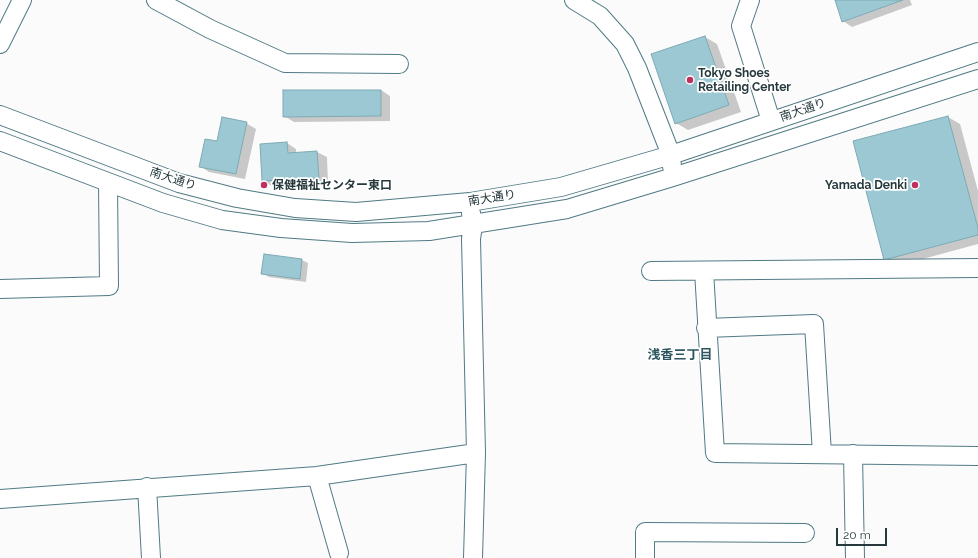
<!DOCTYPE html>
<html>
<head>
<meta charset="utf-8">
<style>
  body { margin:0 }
  #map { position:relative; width:978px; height:558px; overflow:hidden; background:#fbfbfb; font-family:Raleway,sans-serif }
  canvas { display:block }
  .scale { position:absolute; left:836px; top:528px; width:51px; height:18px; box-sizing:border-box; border:2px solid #26393d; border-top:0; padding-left:5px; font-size:12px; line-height:14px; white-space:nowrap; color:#26393d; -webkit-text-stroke:3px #fff; paint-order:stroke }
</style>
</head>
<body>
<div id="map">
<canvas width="978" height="558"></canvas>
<div class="scale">20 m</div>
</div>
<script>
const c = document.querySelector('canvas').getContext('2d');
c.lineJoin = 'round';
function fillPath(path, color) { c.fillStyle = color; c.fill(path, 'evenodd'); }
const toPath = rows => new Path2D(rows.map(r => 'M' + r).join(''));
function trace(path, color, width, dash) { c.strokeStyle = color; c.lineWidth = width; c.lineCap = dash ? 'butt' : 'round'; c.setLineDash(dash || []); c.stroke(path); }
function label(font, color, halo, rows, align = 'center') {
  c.font = font + ' Raleway,"Noto Sans JP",sans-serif'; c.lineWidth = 3.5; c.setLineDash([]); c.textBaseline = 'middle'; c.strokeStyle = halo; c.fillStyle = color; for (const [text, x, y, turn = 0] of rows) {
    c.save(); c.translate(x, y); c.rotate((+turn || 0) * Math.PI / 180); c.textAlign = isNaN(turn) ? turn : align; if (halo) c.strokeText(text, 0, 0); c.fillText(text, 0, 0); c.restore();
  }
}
fillPath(toPath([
  [836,0,910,0,912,5,852,27,843,21],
  [705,37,717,44,741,112,688,130,676,123],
  [381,90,390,96,390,121,294,122,284,116,284,91],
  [948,117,960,124,978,191,978,244,897,266,885,259,854,142],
  [246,123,256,129,245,179,209,172,200,166,218,142],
  [287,143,296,149,296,153,317,152,327,157,328,183,272,186,263,181],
  [265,255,302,260,308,263,306,282,269,277,262,273]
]), '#0003');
const building = toPath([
  [835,0,903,0,842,22,835,0],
  [705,36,729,105,675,124,651,54,705,36],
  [283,90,381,90,381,116,283,117,283,90],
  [948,116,978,228,978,235,884,260,853,141,948,116],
  [222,117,247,122,236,174,199,167,205,139,217,141,222,117],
  [287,142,288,153,317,151,319,178,262,181,260,144,287,142],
  [264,254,302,259,300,279,261,274,264,254]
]);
fillPath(building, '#9bc8d2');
trace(building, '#7eaab4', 1);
const minor = toPath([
  [156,0,210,29,285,63,399,64],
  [574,0,600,16,625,44,637,68,671,155,672,167],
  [750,0,741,26,771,121],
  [0,44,22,0],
  [0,115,179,183,237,198,295,208,356,212,470,202,561,187,671,155,978,52],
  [0,141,163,203,222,220,281,228,352,233,429,231,567,209,673,177,978,79],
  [471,213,473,225,471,239,476,453,473,558],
  [651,271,978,268],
  [704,271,715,453,978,456],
  [0,289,109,286,108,183],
  [706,328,814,324,822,454],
  [853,454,855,558],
  [317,476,339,553],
  [147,487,151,558],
  [0,499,317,476,476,453],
  [645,558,645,532,805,533]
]);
trace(minor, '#507a84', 20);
trace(minor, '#fff', 18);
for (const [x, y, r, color] of [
  [690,80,4,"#be305d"],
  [264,185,4,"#be305d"],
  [915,185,4,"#be305d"]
]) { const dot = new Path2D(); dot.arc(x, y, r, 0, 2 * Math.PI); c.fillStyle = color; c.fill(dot); trace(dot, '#fff', 1.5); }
label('bold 12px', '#26393d', '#fff', [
  ["Tokyo Shoes",698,73],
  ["Retailing Center",698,87],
  ["保健福祉センター東口",272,185],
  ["Yamada Denki",907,185,"right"]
], 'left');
label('12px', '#26393d', '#fff', [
  ["南大通り",803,110,-19],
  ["南大通り",173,179,18],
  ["南大通り",492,198,-9]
]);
label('bold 13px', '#2d5760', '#fff', [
  ["浅香三丁目",680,355]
]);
</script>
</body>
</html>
